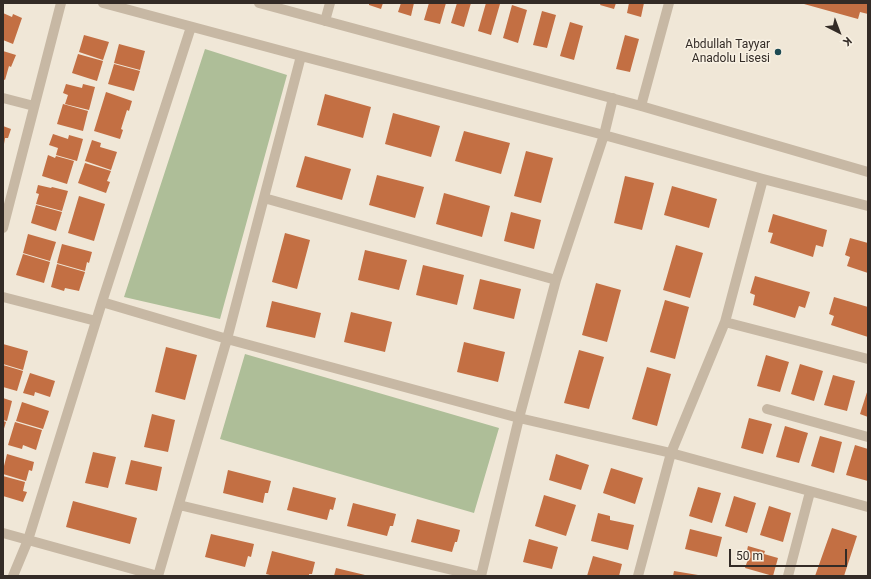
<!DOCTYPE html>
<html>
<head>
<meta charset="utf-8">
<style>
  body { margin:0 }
  #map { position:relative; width:871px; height:579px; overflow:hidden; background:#f0e7d7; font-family:Roboto,sans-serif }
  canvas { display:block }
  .frame { position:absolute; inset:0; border:4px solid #332b26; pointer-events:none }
  .north { position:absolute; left:819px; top:12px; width:40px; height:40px; -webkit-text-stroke:3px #f8f1e3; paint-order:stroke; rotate:138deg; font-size:11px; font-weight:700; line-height:16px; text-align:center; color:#332b26 }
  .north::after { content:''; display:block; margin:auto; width:14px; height:18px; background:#332b26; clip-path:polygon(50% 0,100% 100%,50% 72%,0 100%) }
  .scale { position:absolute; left:729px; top:549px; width:118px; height:18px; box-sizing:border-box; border:2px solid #332b26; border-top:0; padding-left:5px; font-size:12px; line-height:14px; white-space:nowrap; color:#332b26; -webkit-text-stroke:3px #f8f1e3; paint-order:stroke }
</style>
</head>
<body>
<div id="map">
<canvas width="871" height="579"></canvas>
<div class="frame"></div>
<div class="north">K</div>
<div class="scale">50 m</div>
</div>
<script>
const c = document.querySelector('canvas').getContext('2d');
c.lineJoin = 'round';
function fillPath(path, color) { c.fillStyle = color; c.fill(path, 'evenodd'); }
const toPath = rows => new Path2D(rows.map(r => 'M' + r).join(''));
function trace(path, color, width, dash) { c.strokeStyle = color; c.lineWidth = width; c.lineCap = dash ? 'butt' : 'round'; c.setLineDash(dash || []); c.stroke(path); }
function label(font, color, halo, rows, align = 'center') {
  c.font = font + ' Roboto,sans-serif'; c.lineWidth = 3; c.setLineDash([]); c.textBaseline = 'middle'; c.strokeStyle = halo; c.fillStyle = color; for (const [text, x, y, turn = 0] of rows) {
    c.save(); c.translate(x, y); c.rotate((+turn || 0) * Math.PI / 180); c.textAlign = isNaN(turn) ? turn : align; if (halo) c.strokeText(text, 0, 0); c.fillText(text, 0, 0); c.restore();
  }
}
fillPath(toPath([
  [205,49,287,75,220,319,124,297],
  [245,354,499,428,474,513,220,439]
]), '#aebe98');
fillPath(toPath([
  [369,3,383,3,381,9,369,5],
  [401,3,414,3,411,16,398,12],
  [429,3,446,3,440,24,424,20],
  [457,3,471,3,464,27,451,23],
  [486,3,497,3,500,4,491,35,478,31],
  [601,3,616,3,614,9,600,5],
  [629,3,644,3,641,17,627,13],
  [804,3,868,3,868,14,860,12,858,19,804,4],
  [512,5,527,10,518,43,503,38],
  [542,11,556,15,547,48,533,45],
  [3,13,12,17,13,14,22,18,13,44,3,40],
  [570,22,583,26,574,60,560,56],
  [84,35,109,42,103,60,79,52],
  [625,35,639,39,630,72,616,69],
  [119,44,145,51,140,70,114,63],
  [3,51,16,55,11,67,9,66,5,80,3,79],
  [78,54,103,61,97,81,72,73],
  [114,64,140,71,134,91,108,84],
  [66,84,82,88,83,84,95,87,89,110,65,104,68,95,63,93],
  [106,92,132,101,129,111,127,110,121,129,123,130,120,139,94,131],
  [325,94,371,107,363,138,317,125],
  [63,104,88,111,83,131,57,124],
  [393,113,440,126,431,157,385,144],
  [3,126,11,129,8,138,5,138,4,144],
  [464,131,510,143,501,174,455,161],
  [53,134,68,139,69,135,83,139,77,161,56,155,58,148,49,145],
  [92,140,101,143,100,147,117,152,111,170,85,161],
  [526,151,553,158,541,203,514,196],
  [48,155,55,158,56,156,74,161,67,184,42,176],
  [305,156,351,169,342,200,296,187],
  [85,163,111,171,107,181,110,182,106,193,78,183],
  [377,175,424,187,415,218,369,205],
  [625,176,654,183,642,230,614,223],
  [38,185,51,188,52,187,68,191,62,211,36,204,39,194,36,193],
  [672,186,717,199,709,228,664,215],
  [444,193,490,206,482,237,436,224],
  [79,196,105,204,94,241,68,233],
  [36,205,62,212,56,231,31,223],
  [511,212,541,220,534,249,504,241],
  [773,214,827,230,823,247,816,245,813,257,770,243,773,233,768,232],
  [285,233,310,240,297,289,272,282],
  [28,234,56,242,50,261,23,253],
  [850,238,868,243,868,273,847,266,850,257,845,255],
  [62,244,92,252,89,263,87,262,85,271,57,263],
  [676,245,703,253,690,298,663,290],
  [365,250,407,260,399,290,358,280],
  [23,254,50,262,44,283,16,275],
  [57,264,85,272,79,291,65,288,64,291,51,287],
  [423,265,464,275,457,305,416,295],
  [755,276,810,292,805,308,799,306,795,318,753,305,755,295,750,293],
  [480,279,521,289,514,319,473,309],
  [596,283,621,290,607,342,582,335],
  [834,297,868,307,868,337,831,325,834,316,829,314],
  [665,300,689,307,675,359,650,352],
  [272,301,321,313,315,338,266,327],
  [351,312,392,322,385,352,344,342],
  [464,342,505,352,498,382,457,372],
  [3,344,28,351,23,370,3,364],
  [166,347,197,355,185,400,155,392],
  [579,350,604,357,589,409,564,403],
  [766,355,789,362,780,392,757,386],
  [800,364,823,371,814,401,791,394],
  [3,365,23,371,17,391,3,387],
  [647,367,671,374,657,426,632,419],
  [30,373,55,381,50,397,35,392,34,396,23,393],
  [833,375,855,381,847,411,824,405],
  [868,389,868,417,860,414],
  [3,398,12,401,7,421,3,420],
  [22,402,49,411,43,429,16,421],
  [152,414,175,420,168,452,144,447],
  [749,418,772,424,763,454,741,448],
  [3,421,6,422,3,432],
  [15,422,42,430,36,450,23,445,22,449,8,445],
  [785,426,808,433,799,463,776,457],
  [820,436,842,442,834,473,811,466],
  [855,445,868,449,868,481,846,475],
  [93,452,116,457,108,488,85,483],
  [7,454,34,462,32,471,29,470,26,481,3,474,3,470],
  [556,454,589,465,581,490,549,480],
  [131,460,162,467,157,491,125,484],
  [611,468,643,478,635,504,603,493],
  [228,470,271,481,268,493,265,493,263,503,223,493],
  [3,476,25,482,23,491,27,492,23,502,3,496],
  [293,487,336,498,333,510,330,509,327,520,287,510],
  [698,487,721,493,712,523,689,516],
  [544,495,576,505,566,536,535,526],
  [734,496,756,503,747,533,725,526],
  [73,501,137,518,130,544,66,527],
  [353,503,396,514,393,526,390,526,387,536,347,526],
  [769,506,791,513,783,542,760,535],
  [598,513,610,516,610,520,634,525,628,550,591,541],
  [417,519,460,530,457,542,455,542,452,552,411,542],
  [832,528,857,536,844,576,815,576],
  [690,529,722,537,717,557,685,549],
  [211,534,254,544,251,557,248,556,245,567,205,557],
  [529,539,558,547,552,569,523,562],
  [748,546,765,551,764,554,778,558,773,576,745,568,749,556,746,555],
  [272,551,315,562,312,574,309,574,309,576,274,576,266,574],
  [593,556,622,564,619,576,587,576],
  [336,568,365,575,365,576,334,576],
  [674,571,698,575,698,576,673,576]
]), '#c36f43');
trace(toPath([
  [103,3,301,56,604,135,763,179,868,206],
  [259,3,641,106,868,172],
  [325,21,330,3],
  [3,98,34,106],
  [641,106,669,3],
  [264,198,556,280],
  [3,228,61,3],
  [3,297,96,321],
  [102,302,227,339,519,418,671,453,868,507],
  [725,322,868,359],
  [767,409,868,437],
  [179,505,478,576],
  [3,533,158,576],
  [13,576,28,540,102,302,191,27],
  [158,576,227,339,301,56],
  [481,576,519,418,556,280,604,135,613,98],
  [638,576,671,453,725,322,763,179],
  [788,576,810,492]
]), '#c7b8a4', 10);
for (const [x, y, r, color] of [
  [778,52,4,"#1d4a53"]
]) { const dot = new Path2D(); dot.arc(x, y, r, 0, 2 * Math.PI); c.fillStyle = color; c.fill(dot); trace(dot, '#f8f1e3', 1.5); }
label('12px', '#332b26', '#f8f1e3', [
  ["Abdullah Tayyar",770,45],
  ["Anadolu Lisesi",770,59]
], 'right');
</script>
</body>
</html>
